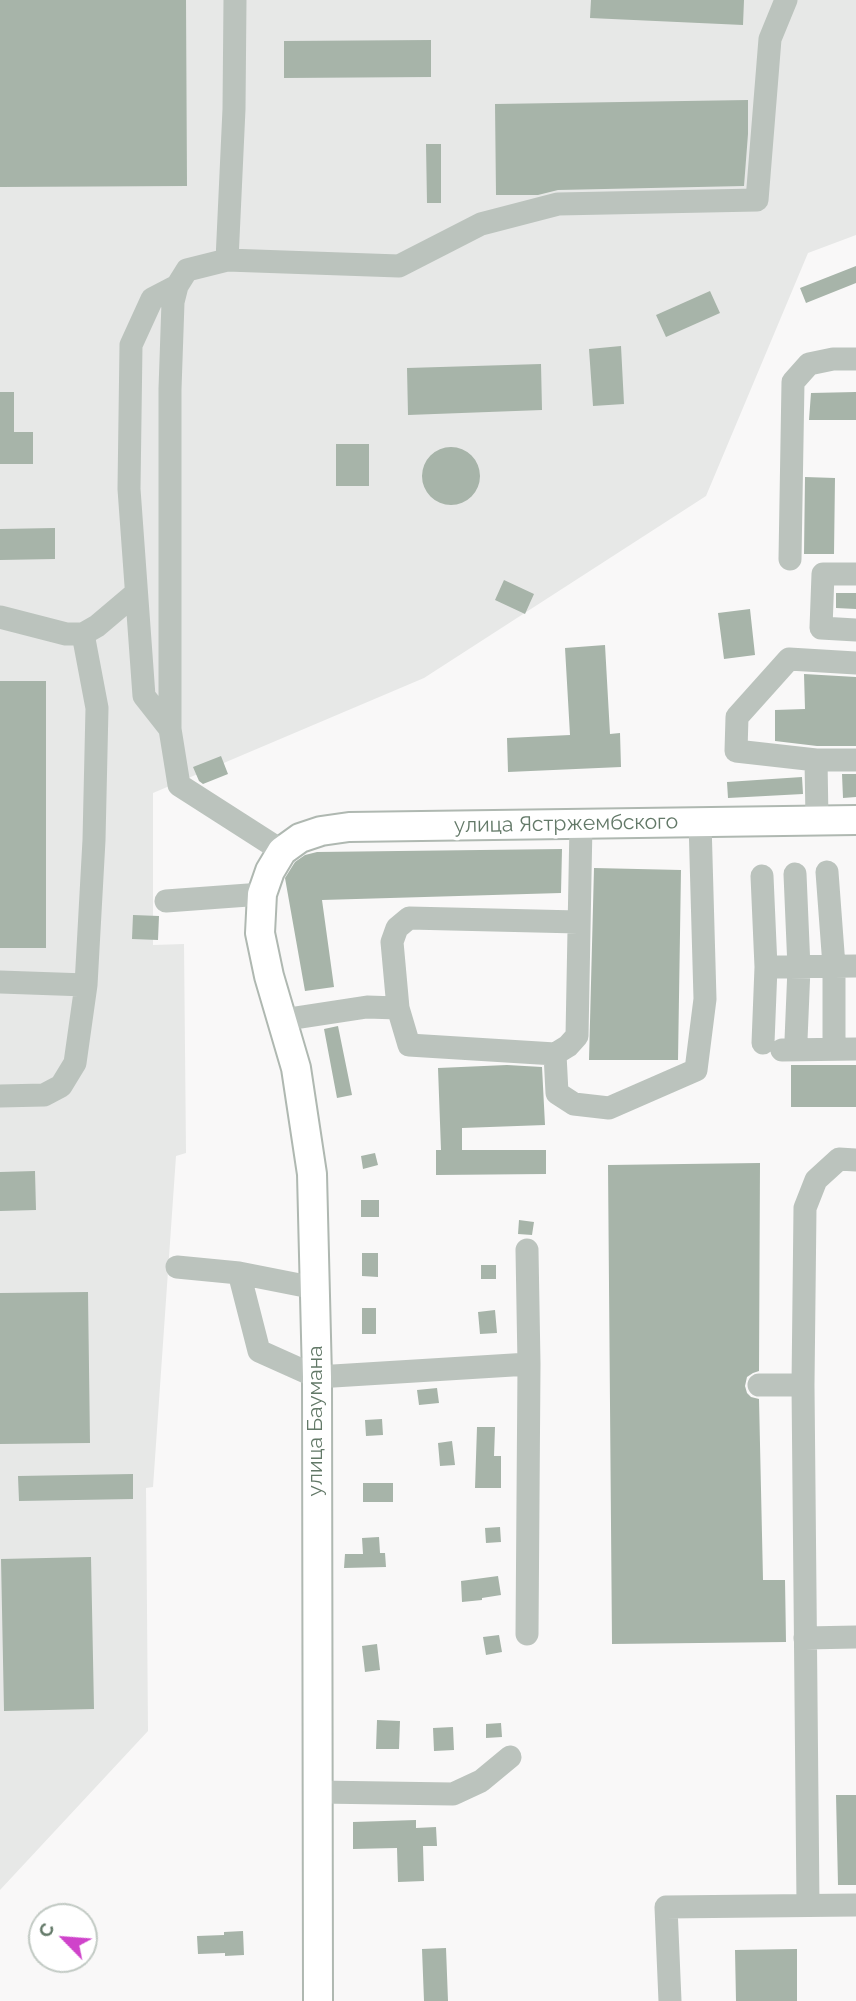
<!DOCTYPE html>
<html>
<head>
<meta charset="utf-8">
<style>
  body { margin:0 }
  #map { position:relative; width:856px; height:2001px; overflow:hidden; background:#f9f8f8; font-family:Raleway,sans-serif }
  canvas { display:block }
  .north { position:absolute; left:28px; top:1903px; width:70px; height:70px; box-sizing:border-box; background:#fff; border:2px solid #c1c9c3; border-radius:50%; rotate:295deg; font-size:19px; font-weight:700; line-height:28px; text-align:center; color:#637968 }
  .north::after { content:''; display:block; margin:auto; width:24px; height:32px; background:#cf43ca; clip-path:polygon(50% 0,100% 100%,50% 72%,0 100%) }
</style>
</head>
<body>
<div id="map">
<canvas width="856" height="2001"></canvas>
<div class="north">С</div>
</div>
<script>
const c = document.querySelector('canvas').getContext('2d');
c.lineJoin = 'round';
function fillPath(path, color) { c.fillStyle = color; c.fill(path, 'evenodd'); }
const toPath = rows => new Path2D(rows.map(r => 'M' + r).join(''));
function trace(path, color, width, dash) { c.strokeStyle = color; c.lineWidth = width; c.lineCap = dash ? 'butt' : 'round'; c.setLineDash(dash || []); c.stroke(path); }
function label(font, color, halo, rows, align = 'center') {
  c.font = font + ' Raleway,sans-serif'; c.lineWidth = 7; c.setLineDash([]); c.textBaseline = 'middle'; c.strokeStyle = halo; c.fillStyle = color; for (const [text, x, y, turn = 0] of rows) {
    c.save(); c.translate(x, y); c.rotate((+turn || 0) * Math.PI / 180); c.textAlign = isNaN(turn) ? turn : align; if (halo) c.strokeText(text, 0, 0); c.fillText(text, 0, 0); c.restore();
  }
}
fillPath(toPath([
  [0,0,856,0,856,235,808,253,706,496,424,678,153,793,153,945,184,944,186,1153,176,1156,153,1487,146,1488,148,1731,0,1890]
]), '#e7e8e7');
fillPath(toPath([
  [0,0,186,0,187,186,0,187],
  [591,0,744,0,743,25,590,18],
  [431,40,431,77,284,78,284,41],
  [748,100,748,134,744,186,558,190,538,195,496,195,495,104],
  [426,144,441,144,441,203,427,203],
  [856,266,856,283,806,303,800,288],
  [710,291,720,313,666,337,656,315],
  [621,346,624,404,593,406,589,349],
  [541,364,542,410,408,415,407,368],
  [0,392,14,392,14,432,33,432,33,464,0,464],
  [856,392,856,420,809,420,811,393],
  [336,444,369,444,369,486,336,486],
  '422 476a29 29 0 1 1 58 0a29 29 0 1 1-58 0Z',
  [805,477,835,478,834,554,804,554],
  [55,528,55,559,0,560,0,529],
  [504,580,534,594,525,614,495,600],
  [836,593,856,593,856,609,836,608],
  [750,609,755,655,724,659,718,613],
  [605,645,610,734,620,733,621,767,508,772,507,738,570,735,565,648],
  [804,674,856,677,856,746,817,746,775,741,775,710,805,709],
  [0,681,46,681,46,948,0,948],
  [221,756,228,774,203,784,199,781,193,767],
  [842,774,856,774,856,797,843,798],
  [802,777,803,794,728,798,727,782],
  [562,849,561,893,322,900,334,987,305,991,285,878,295,862,305,855,317,852],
  [594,868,681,870,678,1060,589,1060],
  [133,915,159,916,158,940,132,939],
  [338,1026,352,1095,337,1098,324,1029],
  [507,1065,542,1067,545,1125,462,1128,462,1150,546,1150,546,1174,436,1175,436,1150,441,1150,438,1068],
  [791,1065,856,1065,856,1107,791,1107],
  [375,1153,378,1165,363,1169,361,1156],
  [760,1163,759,1371,753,1373,747,1377,745,1386,747,1393,751,1397,759,1399,763,1580,785,1580,786,1642,612,1644,608,1165],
  [35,1171,36,1210,0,1211,0,1172],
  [361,1200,379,1200,379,1217,361,1217],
  [519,1220,534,1222,532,1235,518,1234],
  [362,1253,378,1253,378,1277,362,1276],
  [481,1265,496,1265,496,1279,481,1279],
  [88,1292,90,1443,0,1444,0,1293],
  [362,1308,376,1308,376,1334,362,1334],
  [495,1310,497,1333,480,1334,478,1312],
  [437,1388,439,1403,419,1405,417,1390],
  [382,1419,383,1435,366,1436,365,1420],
  [477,1427,495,1427,494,1456,501,1456,501,1488,475,1488],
  [452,1441,455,1465,440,1466,438,1443],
  [133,1474,133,1499,19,1501,18,1476],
  [363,1483,393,1483,393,1502,363,1502],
  [500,1527,501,1542,486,1543,485,1528],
  [379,1537,380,1553,385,1553,386,1567,344,1568,345,1554,363,1554,362,1538],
  [91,1557,94,1709,4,1711,1,1559],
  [498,1576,501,1595,482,1598,482,1600,462,1602,461,1581],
  [499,1635,502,1652,486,1655,483,1637],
  [377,1644,380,1670,365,1672,362,1646],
  [377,1720,400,1721,399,1749,376,1749],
  [501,1723,502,1737,486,1738,486,1724],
  [453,1727,454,1750,434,1751,433,1728],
  [836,1795,856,1795,856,1885,838,1885],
  [416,1820,416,1828,436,1827,437,1846,423,1846,424,1881,398,1882,397,1848,353,1849,353,1822],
  [243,1931,244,1955,225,1956,225,1953,198,1954,197,1936,224,1935,224,1932],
  [446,1948,448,2001,424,2001,422,1949],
  [797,1949,797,2001,736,2001,735,1950]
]), '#a7b4a9');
const major = toPath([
  [318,2001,317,1377,312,1174,296,1068,269,976,260,933,262,894,270,871,282,851,300,838,321,831,349,827,856,820]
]);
trace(major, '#afb8b1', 32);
trace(toPath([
  [235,0,234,109,227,260,187,270,177,286,173,302,170,389,170,729,179,785,282,851],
  [227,260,399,266,481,224,558,204,757,200,770,39,786,0],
  [790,559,793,382,809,364,833,359,856,359],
  [856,574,823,574,821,628,856,630],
  [0,617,66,634,83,634,97,626,136,593],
  [856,663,789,659,737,717,736,751,816,760,856,760],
  [170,729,144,696,129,489,131,345,152,299,177,286],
  [816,760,817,820],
  [827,872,834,966,834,1042],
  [795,874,799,968,796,1040],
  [762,876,766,967,763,1043],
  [166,901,262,894],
  [766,967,856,966],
  [0,982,86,985],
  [398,1008,392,942,397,928,409,918,578,922],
  [282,1020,367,1007,398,1008,409,1045,555,1054,568,1046,577,1036,581,824],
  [782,1050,856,1049],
  [555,1054,557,1093,574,1104,609,1108,696,1070,705,999,700,822],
  [0,1096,44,1095,61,1086,75,1063,86,985,94,840,97,708,83,634],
  [527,1250,529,1364,527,1634],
  [177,1267,239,1273,259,1351,317,1377,529,1364],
  [239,1273,315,1288],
  [759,1385,803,1385],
  [805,1638,856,1637],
  [318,1792,453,1794,481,1781,510,1757],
  [808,1905,803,1385,805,1208,816,1180,839,1159,856,1160],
  [670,2001,666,1907,856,1905]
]), '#bbc3bd', 23);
trace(major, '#fff', 28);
label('21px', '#637968', '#fff', [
  ["улица Ястржембского",566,824,-1],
  ["улица Баумана",316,1421,-90]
]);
</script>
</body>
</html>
